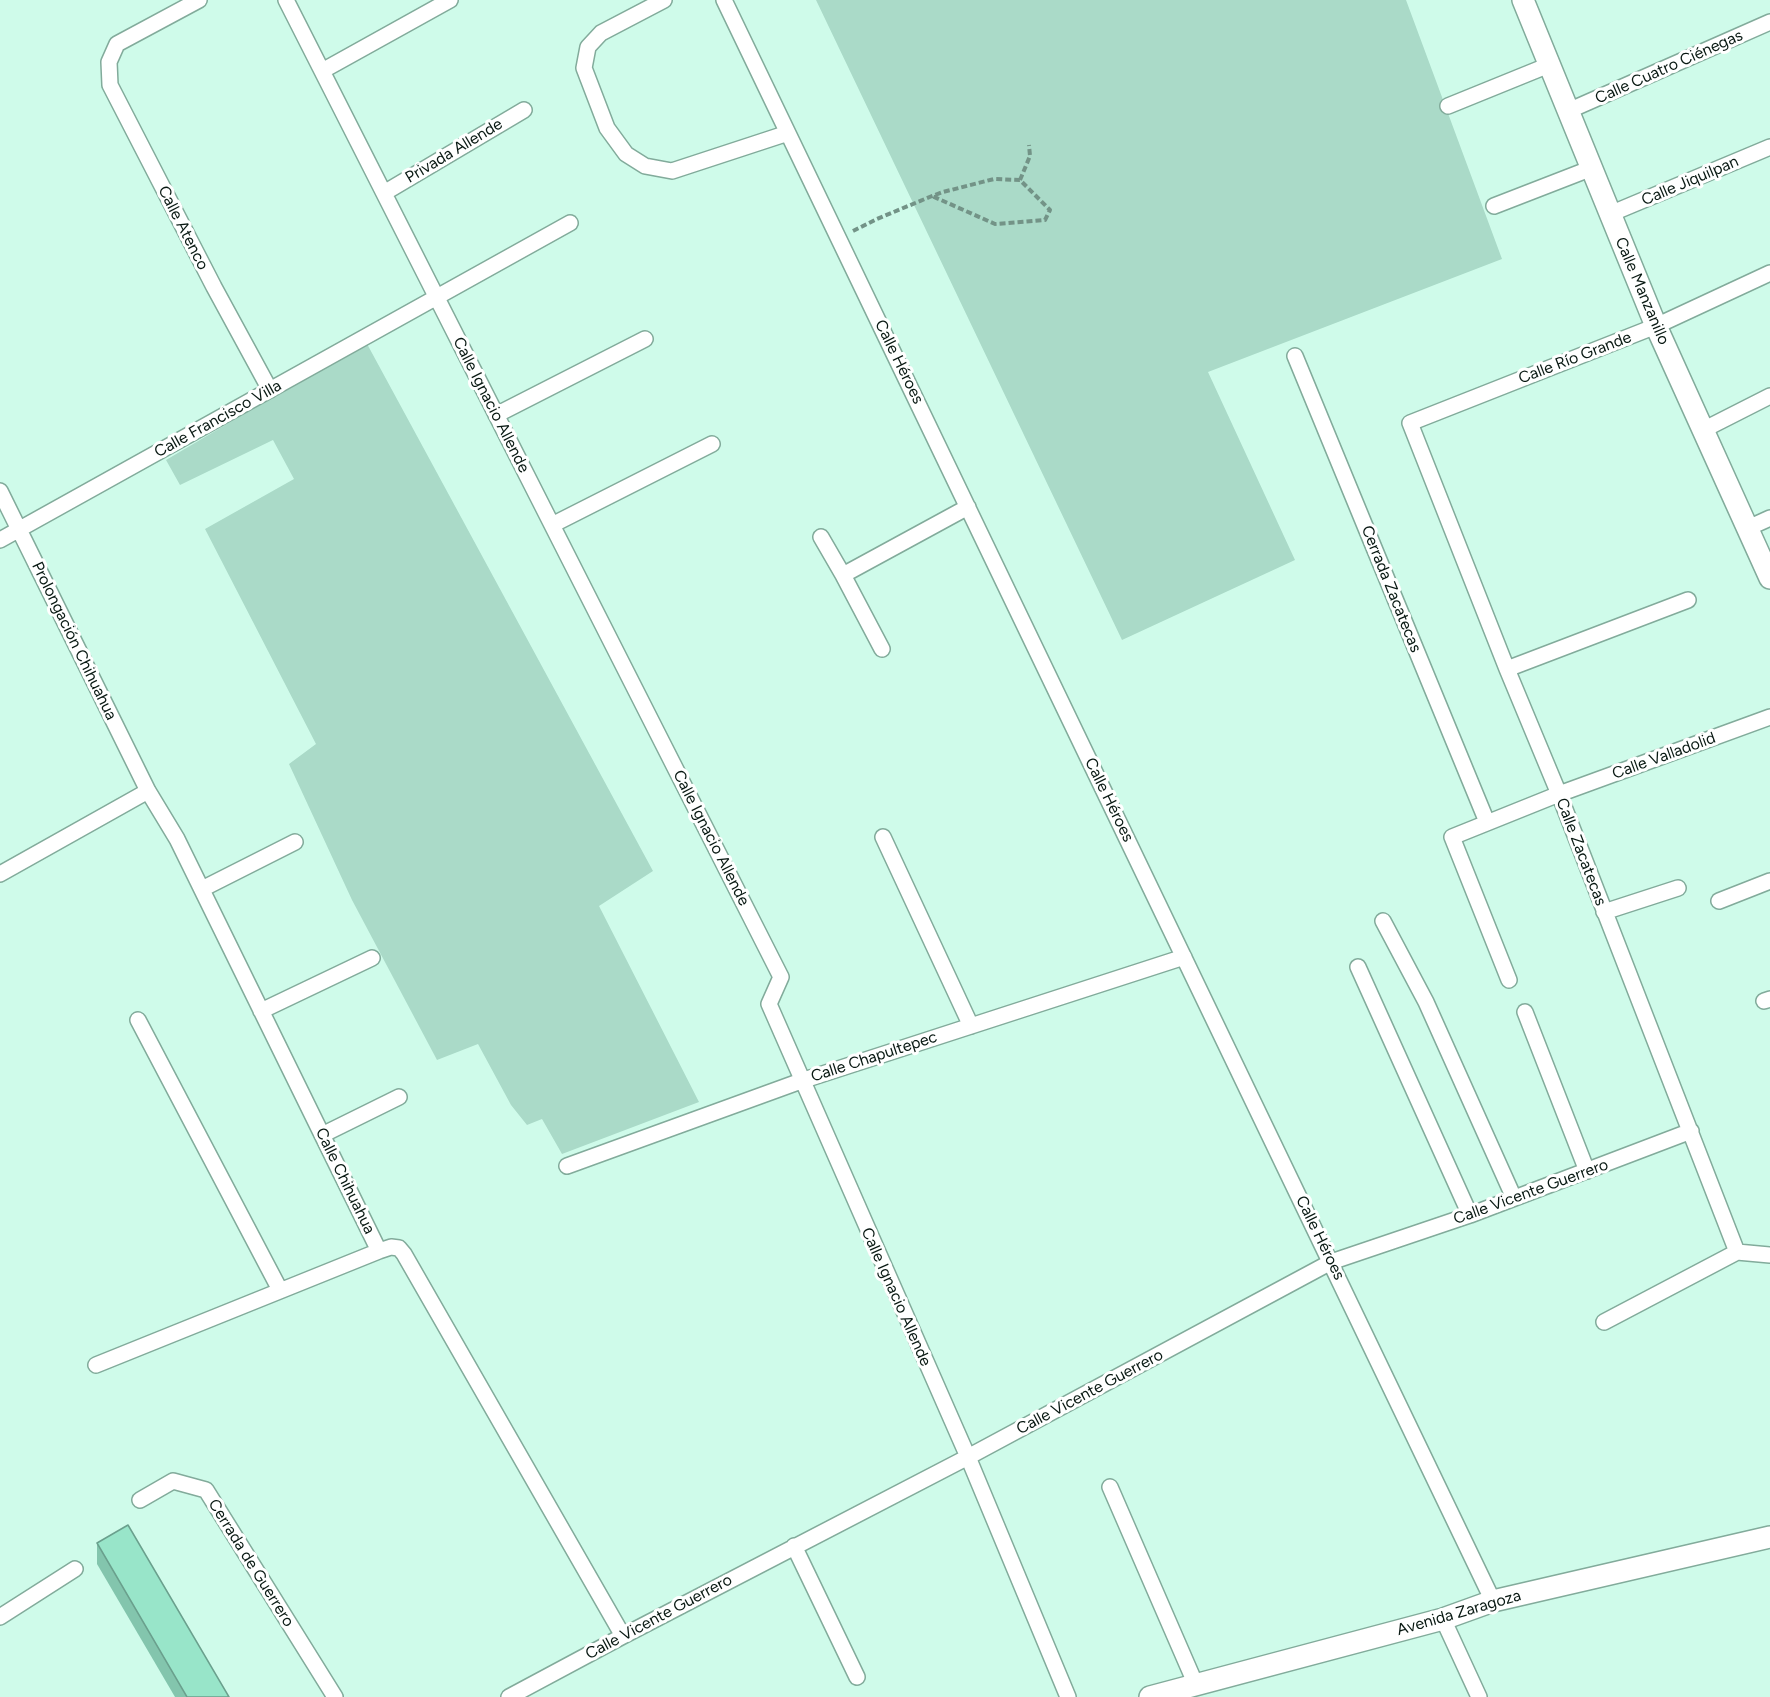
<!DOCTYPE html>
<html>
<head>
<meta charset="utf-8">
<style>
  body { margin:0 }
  canvas { display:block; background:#cffbea }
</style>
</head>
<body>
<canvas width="1770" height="1697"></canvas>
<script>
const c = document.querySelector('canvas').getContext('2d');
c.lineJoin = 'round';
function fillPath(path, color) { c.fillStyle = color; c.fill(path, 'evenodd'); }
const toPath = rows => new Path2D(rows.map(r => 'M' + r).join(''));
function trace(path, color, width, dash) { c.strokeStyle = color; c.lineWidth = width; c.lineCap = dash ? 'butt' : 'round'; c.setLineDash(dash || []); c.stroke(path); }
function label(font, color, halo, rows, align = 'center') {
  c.font = font + ' Figtree,sans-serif'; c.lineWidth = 6; c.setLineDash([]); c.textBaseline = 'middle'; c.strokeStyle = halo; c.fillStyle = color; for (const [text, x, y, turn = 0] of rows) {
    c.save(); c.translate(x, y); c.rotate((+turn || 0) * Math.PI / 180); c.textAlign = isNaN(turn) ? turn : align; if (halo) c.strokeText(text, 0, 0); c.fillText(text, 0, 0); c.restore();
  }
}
fillPath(toPath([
  [816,0,1406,0,1502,259,1208,372,1295,560,1122,640],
  [366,342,653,871,599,906,699,1102,562,1154,542,1119,527,1125,511,1105,478,1044,437,1060,352,900,289,764,316,744,205,529,294,479,273,440,180,485,166,460]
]), '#aadac8');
const street = toPath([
  [199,0,117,44,109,62,110,85,214,287,270,390],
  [286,0,781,977,769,1004,968,1457,1068,1697],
  [664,0,601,33,588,47,584,68,607,128,626,154,645,166,672,171,788,133],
  [724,0,1493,1601],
  [322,71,450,0],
  [1448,106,1549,65],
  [1568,111,1770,22],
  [384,193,524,110],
  [1494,206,1592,168],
  [1610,214,1770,147],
  [1770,273,1656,326,1410,423,1507,669,1559,794,1737,1252,1770,1255],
  [1295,356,1487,822],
  [496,415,645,339],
  [1703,430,1770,396],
  [0,491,148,791,177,839,379,1251],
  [552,525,712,444],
  [1748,528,1770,518],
  [821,537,843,575,882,649],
  [0,540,570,223],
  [843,575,968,507],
  [1507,669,1688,600],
  [883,837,971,1026],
  [0,874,148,791],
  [202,889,295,842],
  [1719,901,1770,881],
  [1604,912,1678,888],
  [1383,921,1426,1002,1514,1198],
  [1358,967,1470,1215],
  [1509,980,1452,837,1559,794,1770,717],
  [1764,1001,1770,999],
  [261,1011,372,958],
  [1525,1012,1587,1171],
  [138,1020,280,1290],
  [322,1135,399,1097],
  [567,1166,801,1081,1184,957],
  [1604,1322,1737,1252],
  [96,1365,379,1251,391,1247,399,1248,404,1254,623,1636],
  [1110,1487,1196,1685],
  [140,1500,173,1481,206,1490,335,1697],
  [794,1546,857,1677],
  [0,1617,75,1569],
  [1443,1619,1479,1697],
  [509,1697,623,1636,968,1457,1331,1262,1470,1215,1691,1131]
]);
const secondary = toPath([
  [1523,0,1656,326,1770,578],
  [1150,1697,1443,1619,1493,1601,1770,1537]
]);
trace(street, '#82ab9b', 18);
trace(secondary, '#82ab9b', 24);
trace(toPath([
  [1020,180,1030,156,1029,145],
  [853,231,877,219,932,196,943,192,994,179,1020,180,1050,210,1045,220,995,224,932,196]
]), '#739387', 4, [6, 3]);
trace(street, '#fff', 15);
trace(secondary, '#fff', 21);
fillPath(toPath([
  [97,1543,229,1697,175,1697,97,1564]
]), '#83c5ad');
const building = toPath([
  [128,1525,229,1697,187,1697,97,1543,128,1525]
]);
fillPath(building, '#98e5c9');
trace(building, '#6aa08d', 1.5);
label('16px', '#081812', '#fff', [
  ["Calle Cuatro Ciénegas",1669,67,-24],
  ["Privada Allende",454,151,-31],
  ["Calle Jiquilpan",1690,181,-23],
  ["Calle Atenco",183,228,63],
  ["Calle Manzanillo",1642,291,67],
  ["Calle Río Grande",1575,358,-21],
  ["Calle Héroes",899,362,64],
  ["Calle Ignacio Allende",491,405,63],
  ["Calle Francisco Villa",218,419,-29],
  ["Cerrada Zacatecas",1391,589,68],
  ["Prolongación Chihuahua",74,641,64],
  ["Calle Valladolid",1664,756,-20],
  ["Calle Héroes",1109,800,64],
  ["Calle Ignacio Allende",711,838,63],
  ["Calle Zacatecas",1581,852,69],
  ["Calle Chapultepec",874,1057,-18],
  ["Calle Chihuahua",345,1181,64],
  ["Calle Vicente Guerrero",1531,1192,-20],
  ["Calle Héroes",1320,1238,64],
  ["Calle Ignacio Allende",896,1297,66],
  ["Calle Vicente Guerrero",1090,1392,-28],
  ["Cerrada de Guerrero",251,1563,58],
  ["Avenida Zaragoza",1459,1613,-16],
  ["Calle Vicente Guerrero",659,1617,-28]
]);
</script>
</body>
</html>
